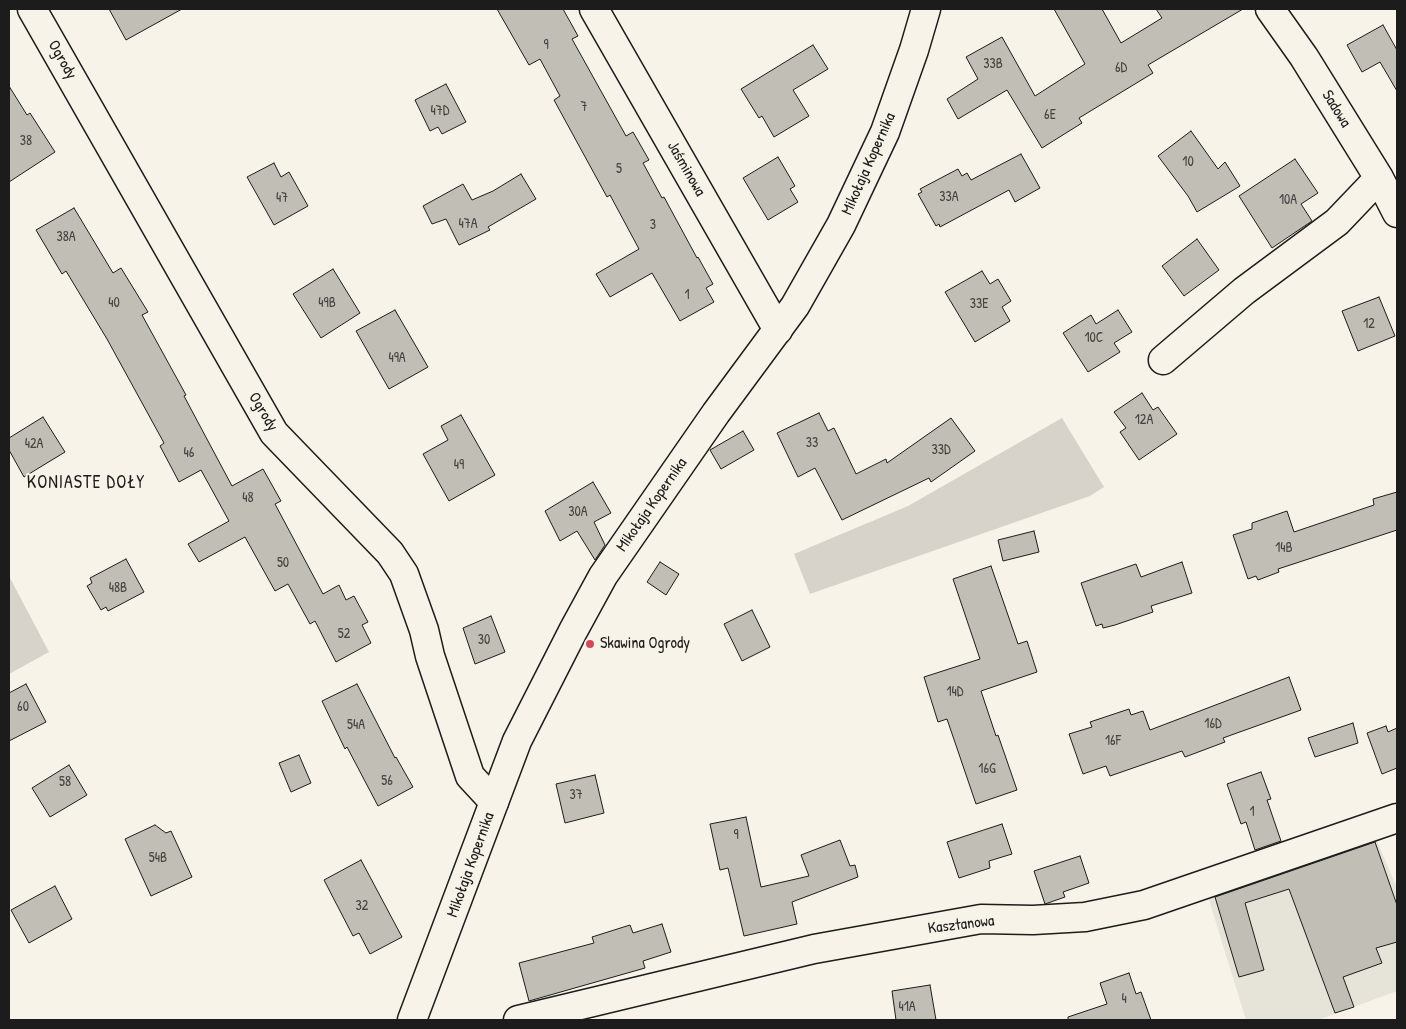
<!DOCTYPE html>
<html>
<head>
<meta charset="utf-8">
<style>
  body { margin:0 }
  #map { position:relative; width:1406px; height:1029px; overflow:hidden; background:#f7f3e8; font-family:"Patrick Hand",sans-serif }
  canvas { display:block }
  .frame { position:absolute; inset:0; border:10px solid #1c1c1c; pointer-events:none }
</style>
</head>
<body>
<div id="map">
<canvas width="1406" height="1029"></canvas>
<div class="frame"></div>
</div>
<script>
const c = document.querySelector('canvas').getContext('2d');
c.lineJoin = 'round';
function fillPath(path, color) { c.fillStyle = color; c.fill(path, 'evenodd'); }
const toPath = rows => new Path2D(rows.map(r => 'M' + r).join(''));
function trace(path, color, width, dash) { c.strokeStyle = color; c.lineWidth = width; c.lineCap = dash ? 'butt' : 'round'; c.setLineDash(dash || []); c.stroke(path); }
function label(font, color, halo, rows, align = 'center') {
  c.font = font + ' "Patrick Hand",sans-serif'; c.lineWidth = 4; c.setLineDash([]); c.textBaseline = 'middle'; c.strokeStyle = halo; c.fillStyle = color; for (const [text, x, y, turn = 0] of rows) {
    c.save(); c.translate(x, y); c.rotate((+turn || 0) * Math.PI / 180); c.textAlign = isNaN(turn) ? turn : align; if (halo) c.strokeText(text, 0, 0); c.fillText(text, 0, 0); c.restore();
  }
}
fillPath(toPath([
  [1374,834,1397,888,1397,991,1318,1020,1246,1020,1205,887]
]), '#e6e3d9');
fillPath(toPath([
  [1062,418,1104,487,1090,496,810,594,794,554,908,506],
  [9,576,49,652,9,674]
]), '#d7d3cb');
const building = toPath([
  [109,9,182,9,126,40,109,9],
  [497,9,563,9,578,36,572,39,626,136,633,132,649,160,643,163,662,198,664,197,697,258,698,257,713,284,706,288,714,302,680,321,652,273,610,297,596,274,639,249,610,195,607,197,554,100,560,96,540,59,529,65,497,9],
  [1054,9,1102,9,1121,43,1162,18,1156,9,1243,9,1148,65,1153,73,1079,118,1082,123,1042,148,1007,90,958,119,947,99,978,79,966,57,1002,37,1035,96,1085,64,1054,9],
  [1383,25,1397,50,1397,91,1380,62,1362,72,1347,45,1383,25],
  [813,45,828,69,793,90,809,116,774,137,762,116,759,118,741,89,813,45],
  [446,84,466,122,442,134,438,127,430,131,415,100,446,84],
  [9,86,27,115,30,113,55,152,9,182,9,86],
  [1191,131,1218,169,1225,162,1240,186,1197,212,1188,196,1158,156,1191,131],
  [1021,154,1040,188,1015,202,1009,190,940,227,939,224,936,226,918,194,922,192,920,189,958,169,962,176,967,173,971,180,1021,154],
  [778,157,795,186,790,189,798,202,768,220,743,178,778,157],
  [1295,159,1318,193,1301,204,1312,221,1272,248,1239,196,1295,159],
  [274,163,281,177,289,172,308,206,274,225,247,177,274,163],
  [521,174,536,199,488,227,490,230,459,245,446,219,432,224,423,206,463,184,472,200,493,191,521,174],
  [74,208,113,273,121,268,148,312,142,315,186,395,184,396,232,486,263,469,281,501,275,504,323,594,339,585,346,600,354,596,368,622,362,625,371,643,336,662,315,621,310,624,288,584,275,591,245,537,199,562,188,544,229,521,201,470,179,482,160,446,164,443,107,339,66,271,62,274,36,230,74,208],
  [1197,239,1219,270,1184,296,1162,266,1197,239],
  [333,269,360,313,321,338,293,294,333,269],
  [982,271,990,284,998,279,1011,301,1002,307,1010,321,975,342,945,292,982,271],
  [1379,297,1395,336,1358,351,1342,311,1379,297],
  [395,310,428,367,389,389,356,331,395,310],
  [1118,310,1132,332,1114,343,1120,352,1088,372,1063,333,1091,315,1096,324,1118,310],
  [1142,393,1153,410,1158,407,1177,434,1139,460,1120,432,1126,428,1114,412,1142,393],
  [819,413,828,431,834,428,856,474,886,459,887,463,951,418,975,451,931,482,929,478,842,520,815,468,798,477,777,433,819,413],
  [461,415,495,475,449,501,423,454,448,440,441,426,461,415],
  [43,417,65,452,24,477,9,450,9,438,43,417],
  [743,431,754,450,721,469,710,450,743,431],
  [593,482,611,513,594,522,605,545,595,560,577,531,560,541,545,511,593,482],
  [1397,492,1397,530,1278,569,1279,572,1258,580,1256,576,1248,579,1233,535,1252,529,1252,523,1287,511,1294,532,1374,505,1373,499,1397,492],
  [1034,531,1039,552,1003,561,998,540,1034,531],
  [126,559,144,592,108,611,106,607,101,610,87,586,92,583,90,578,126,559],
  [660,562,679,574,666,595,647,582,660,562],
  [1182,562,1192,593,1151,606,1153,612,1115,625,1103,628,1102,624,1096,626,1081,583,1136,564,1141,577,1182,562],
  [991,566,1018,644,1027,641,1037,672,981,691,996,736,998,735,1017,790,976,804,947,719,938,722,924,677,980,659,953,579,991,566],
  [752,610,770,647,742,661,724,624,752,610],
  [491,616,505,652,475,664,463,628,491,616],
  [1289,677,1301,710,1223,738,1225,742,1185,757,1182,751,1110,776,1106,766,1083,774,1069,734,1092,727,1090,722,1129,709,1131,715,1143,711,1150,730,1289,677],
  [26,684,46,722,9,741,9,693,26,684],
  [357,684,395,758,396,757,413,787,378,806,347,747,345,749,322,701,357,684],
  [1353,723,1358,743,1315,757,1308,738,1353,723],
  [1386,726,1388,732,1397,728,1397,768,1382,774,1367,733,1386,726],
  [299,755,311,783,291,792,279,763,299,755],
  [69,765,87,795,50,817,32,788,69,765],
  [1261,772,1271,799,1267,800,1281,841,1255,850,1246,822,1241,824,1227,784,1261,772],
  [595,775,604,813,565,823,556,784,595,775],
  [746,817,761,887,809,876,801,855,840,840,850,866,855,865,858,877,792,902,797,924,744,936,728,868,720,870,710,824,746,817],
  [1002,824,1012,854,989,861,990,868,959,878,947,842,1002,824],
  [155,825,166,833,171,831,192,877,151,896,125,839,155,825],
  [1375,842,1397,905,1397,942,1376,948,1382,963,1343,977,1354,1007,1335,1013,1289,889,1245,903,1264,970,1239,977,1215,897,1375,842],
  [1080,856,1089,883,1063,892,1065,897,1045,904,1034,871,1080,856],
  [361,860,402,937,370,954,359,933,353,936,324,880,361,860],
  [55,886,72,919,29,943,11,910,55,886],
  [662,924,671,952,643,961,645,968,529,1001,519,963,594,943,592,937,630,925,633,933,662,924],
  [1129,973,1136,994,1141,992,1151,1020,1068,1020,1068,1017,1107,1004,1100,983,1129,973],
  [930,985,936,1020,896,1020,892,991,930,985]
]);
fillPath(building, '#c0beb5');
trace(building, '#1c1c1c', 1);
const minor = toPath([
  [32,9,274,433,390,553,404,574,424,630,430,656,470,776,494,802],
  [594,9,778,330],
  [1270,9,1304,57,1379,178,1397,213],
  [1163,360,1244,291,1337,222,1379,178],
  [518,1020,814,949,981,919,1033,920,1085,917,1144,905,1397,818]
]);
const tertiary = toPath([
  [412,1020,517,741,573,631,603,576,716,413,795,306,841,225,885,132,914,50,926,9]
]);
trace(minor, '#1c1c1c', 31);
trace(tertiary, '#1c1c1c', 31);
trace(minor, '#f7f3e8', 28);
trace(tertiary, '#f7f3e8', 28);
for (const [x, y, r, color] of [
  [590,644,5,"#d1495b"]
]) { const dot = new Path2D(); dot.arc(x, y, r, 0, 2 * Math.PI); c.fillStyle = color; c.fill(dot); trace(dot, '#f7f3e8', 2); }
label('14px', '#454442', null, [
  ["9",546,45],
  ["33B",993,64],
  ["6D",1121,68],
  ["7",584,107],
  ["47D",440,111],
  ["6E",1050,115],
  ["38",26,141],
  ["10",1188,162],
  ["5",619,169],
  ["33A",949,197],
  ["47",282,198],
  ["10A",1288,200],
  ["47A",468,224],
  ["3",653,225],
  ["38A",66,237],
  ["1",687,295],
  ["40",114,303],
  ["49B",327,303],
  ["33E",979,304],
  ["12",1369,324],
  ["10C",1094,338],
  ["49A",397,358],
  ["12A",1144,420],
  ["33",812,443],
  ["42A",34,444],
  ["33D",941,450],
  ["46",189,453],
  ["49",459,465],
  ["48",248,498],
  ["30A",578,512],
  ["14B",1284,548],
  ["50",283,563],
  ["48B",118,588],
  ["52",344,634],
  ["30",484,640],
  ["14D",955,692],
  ["60",23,707],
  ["16D",1213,724],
  ["54A",356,725],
  ["16F",1113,741],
  ["16G",987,769],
  ["56",387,781],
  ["58",65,782],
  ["37",576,795],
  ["1",1252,812],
  ["9",736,835],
  ["54B",158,858],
  ["32",362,906],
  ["4",1124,999],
  ["41A",907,1007]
]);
label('16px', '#1c1c1c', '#f7f3e8', [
  ["Ogrody",62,60,60],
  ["Sadowa",1336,109,58],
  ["Mikołaja Kopernika",869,164,-66],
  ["Jaśminowa",686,169,60],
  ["Ogrody",263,412,59],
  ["Mikołaja Kopernika",652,505,-55],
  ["Mikołaja Kopernika",471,865,-70],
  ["Kasztanowa",961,925,-7]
]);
label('16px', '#1c1c1c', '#f7f3e8', [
  ["Skawina Ogrody",600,644]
], 'left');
c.letterSpacing = '1px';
label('18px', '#1c1c1c', '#f7f3e8', [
  ["KONIASTE DOŁY",86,483]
]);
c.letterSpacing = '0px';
</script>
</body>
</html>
